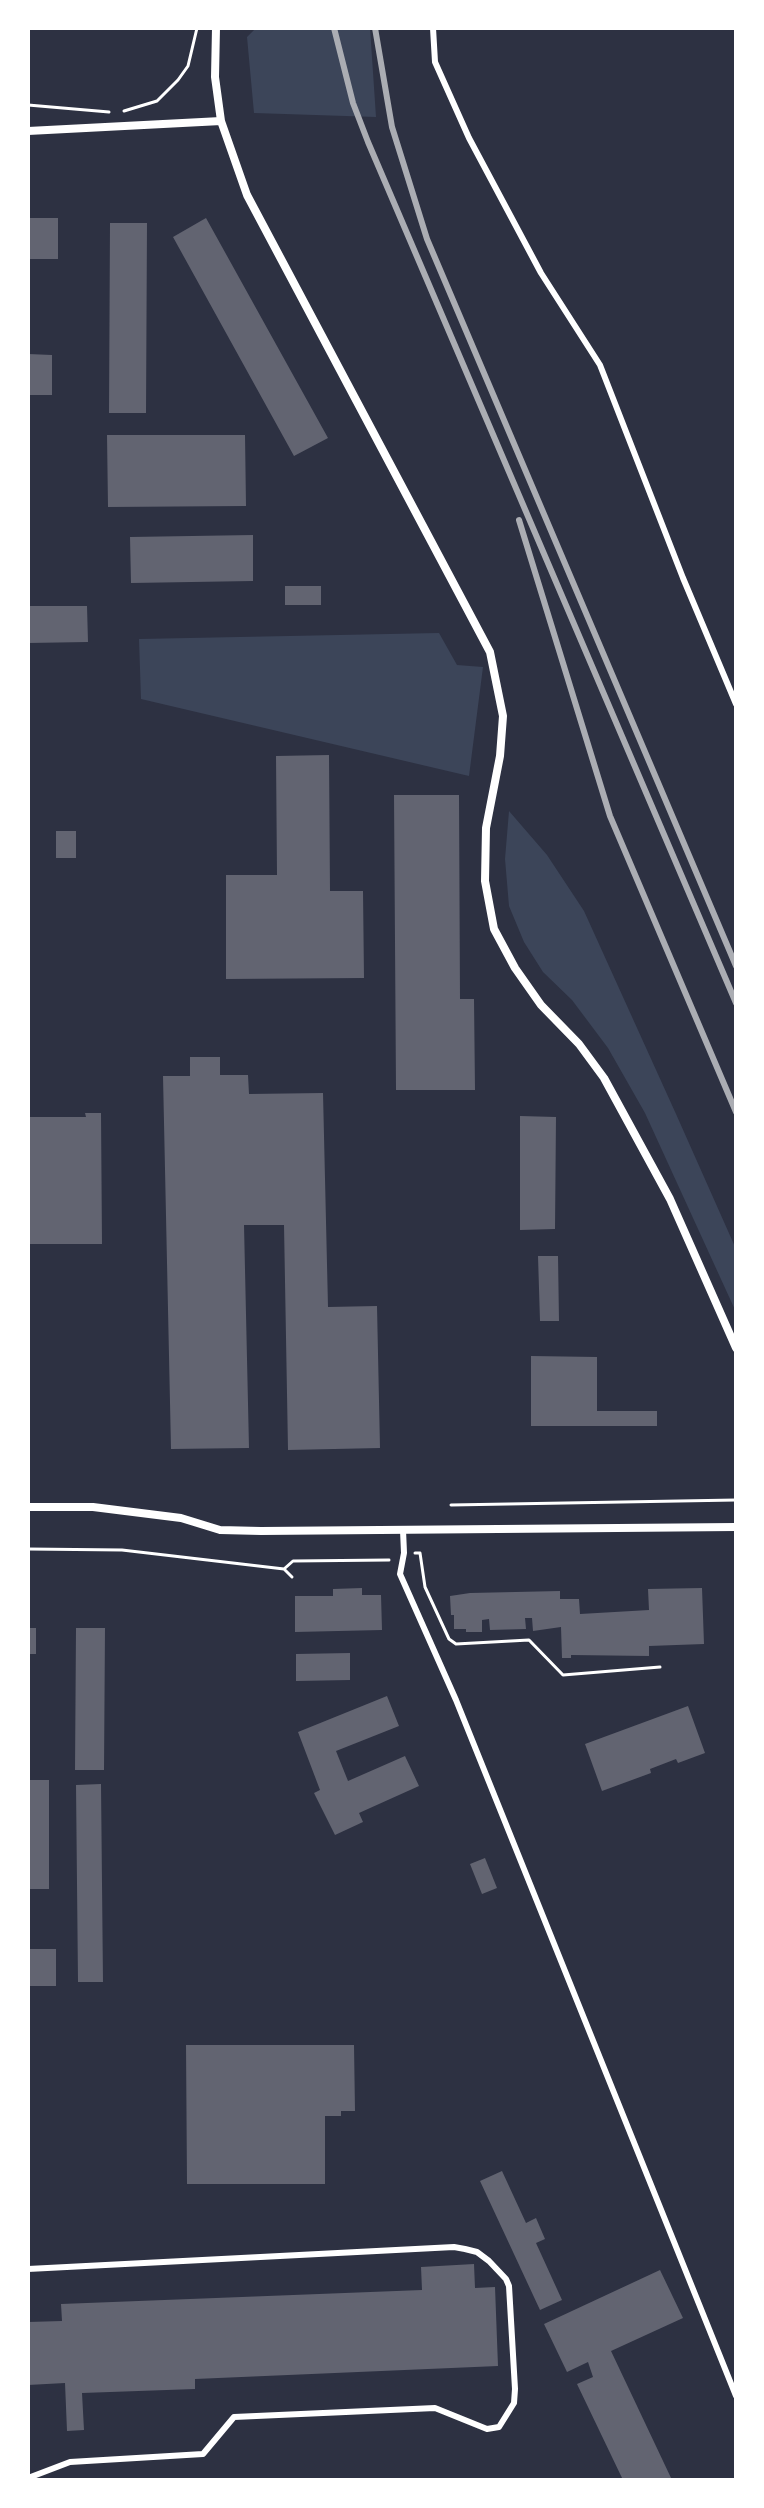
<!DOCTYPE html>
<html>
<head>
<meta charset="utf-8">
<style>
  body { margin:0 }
  #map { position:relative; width:764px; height:2508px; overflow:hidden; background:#2d3142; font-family:Roboto,sans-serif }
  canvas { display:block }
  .frame { position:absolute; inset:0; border:30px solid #fff; pointer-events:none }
</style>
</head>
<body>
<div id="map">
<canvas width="764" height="2508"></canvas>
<div class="frame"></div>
</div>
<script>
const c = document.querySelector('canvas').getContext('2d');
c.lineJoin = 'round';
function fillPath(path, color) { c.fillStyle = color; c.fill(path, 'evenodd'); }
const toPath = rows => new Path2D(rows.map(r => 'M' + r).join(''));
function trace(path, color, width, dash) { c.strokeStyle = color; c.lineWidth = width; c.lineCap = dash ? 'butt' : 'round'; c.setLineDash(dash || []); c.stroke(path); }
fillPath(toPath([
  [256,28,370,28,376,117,254,113,247,37],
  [439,633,457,665,483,667,469,776,141,699,139,639],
  [509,811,547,855,584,911,676,1114,736,1249,736,1312,645,1113,608,1048,572,1000,543,972,524,942,509,906,505,859]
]), '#3c4559');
fillPath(toPath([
  [28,218,58,218,58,259,28,259],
  [206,218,328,438,294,456,173,237],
  [110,223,147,223,146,413,109,413],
  [28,354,52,355,52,395,28,395],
  [107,435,245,435,246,506,108,507],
  [253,535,253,581,131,583,130,537],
  [285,586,321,586,321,605,285,605],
  [28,606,87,606,88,642,28,643],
  [329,755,330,891,363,891,364,978,226,979,226,875,277,875,276,756],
  [394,795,459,795,460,999,474,999,475,1090,396,1090],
  [56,831,76,831,76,858,56,858],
  [190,1057,220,1057,220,1075,248,1075,249,1094,323,1093,328,1307,377,1306,380,1448,288,1450,284,1225,244,1225,249,1448,171,1449,163,1076,190,1076],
  [85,1113,101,1113,102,1244,28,1244,28,1117,86,1117],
  [520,1116,556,1117,555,1229,520,1230],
  [538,1256,558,1256,559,1321,540,1321],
  [531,1356,597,1357,597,1411,657,1411,657,1426,531,1426],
  [362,1588,362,1595,381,1595,382,1630,295,1632,295,1596,333,1596,333,1589],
  [702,1588,704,1644,649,1646,649,1656,571,1655,571,1658,562,1658,561,1627,533,1631,532,1618,525,1618,526,1629,490,1630,489,1619,482,1620,482,1632,466,1632,466,1629,454,1629,454,1615,451,1615,450,1596,470,1593,560,1591,560,1599,579,1599,580,1614,649,1610,648,1589],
  [28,1628,36,1628,36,1654,28,1654],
  [76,1628,105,1628,104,1770,75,1770],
  [350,1653,350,1680,296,1681,296,1654],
  [387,1696,399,1726,336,1751,348,1781,405,1756,419,1786,359,1813,363,1822,335,1835,314,1793,320,1790,298,1732],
  [688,1706,705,1753,678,1763,676,1759,650,1769,651,1773,602,1791,585,1744],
  [28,1780,49,1780,49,1889,28,1889],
  [101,1784,103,1982,78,1982,76,1785],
  [485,1858,497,1888,482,1894,470,1864],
  [28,1949,56,1949,56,1986,28,1986],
  [186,2045,354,2045,355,2111,341,2111,341,2116,325,2116,325,2184,187,2184],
  [502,2171,526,2223,536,2218,545,2239,536,2243,562,2300,540,2310,480,2181],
  [474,2264,475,2288,495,2287,498,2366,195,2379,195,2389,82,2393,84,2430,67,2431,65,2383,28,2385,28,2322,62,2321,61,2304,422,2290,421,2267],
  [660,2270,683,2318,611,2351,672,2480,623,2480,577,2384,593,2377,588,2362,567,2372,544,2324]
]), '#626471');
trace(toPath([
  [28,105,109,112],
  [124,111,157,101,178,80,188,66,197,28],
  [451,1505,736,1500],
  [28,1549,122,1550,284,1569,293,1561,389,1560],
  [415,1553,420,1553,425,1587,449,1639,456,1644,529,1640,563,1675,660,1667],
  [284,1569,292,1577]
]), '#fff', 3);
trace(toPath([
  [433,28,435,62,469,138,541,273,600,365,683,578,736,704],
  [403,1530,404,1553,400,1574,456,1700,736,2396],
  [28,2269,454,2247,465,2249,477,2252,489,2261,506,2279,509,2286,515,2389,514,2403,499,2427,487,2429,435,2408,234,2417,203,2454,70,2462,28,2478]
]), '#fff', 6);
trace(toPath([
  [216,28,215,77,221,121,247,195,490,652,503,716,500,756,486,828,485,881,494,929,515,968,541,1005,579,1044,604,1078,670,1199,736,1348],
  [28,131,221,121],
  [28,1507,93,1507,181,1518,220,1530,261,1531,736,1527]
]), '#fff', 8);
trace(toPath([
  [334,28,353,103,368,142,736,1003],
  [375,28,392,127,427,239,736,966],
  [519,520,610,816,736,1112]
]), '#abadb3', 6);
</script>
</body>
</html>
